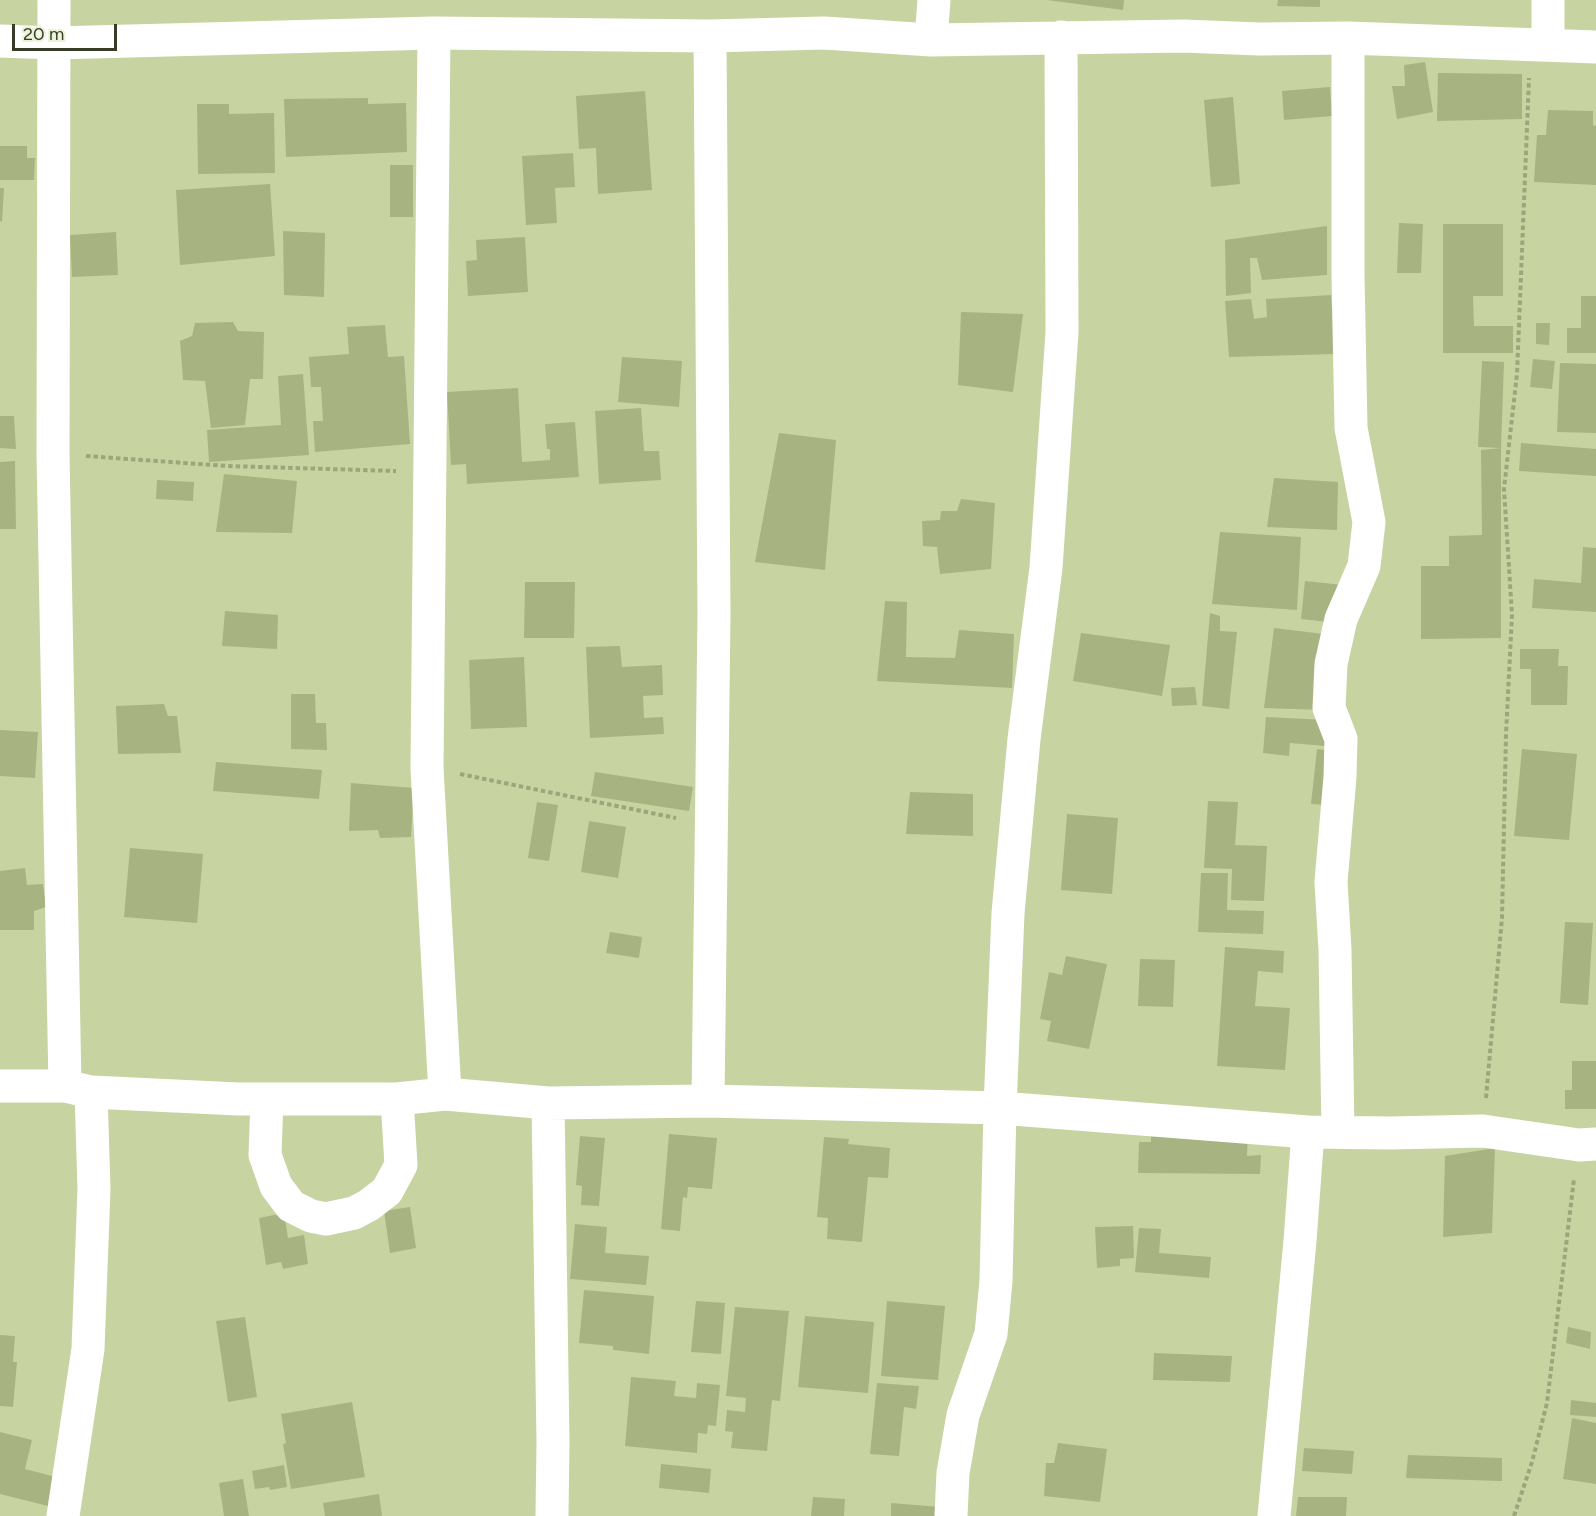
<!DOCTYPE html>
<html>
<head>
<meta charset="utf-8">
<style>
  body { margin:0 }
  #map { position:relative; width:1596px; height:1516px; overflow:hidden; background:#c7d4a1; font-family:Figtree,sans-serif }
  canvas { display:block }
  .scale { position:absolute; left:12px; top:24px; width:105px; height:27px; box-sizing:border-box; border:3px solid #373c27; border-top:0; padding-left:8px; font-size:18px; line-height:21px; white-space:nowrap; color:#373c27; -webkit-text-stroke:4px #eaf2d8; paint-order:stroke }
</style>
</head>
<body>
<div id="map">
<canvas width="1596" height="1516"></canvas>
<div class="scale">20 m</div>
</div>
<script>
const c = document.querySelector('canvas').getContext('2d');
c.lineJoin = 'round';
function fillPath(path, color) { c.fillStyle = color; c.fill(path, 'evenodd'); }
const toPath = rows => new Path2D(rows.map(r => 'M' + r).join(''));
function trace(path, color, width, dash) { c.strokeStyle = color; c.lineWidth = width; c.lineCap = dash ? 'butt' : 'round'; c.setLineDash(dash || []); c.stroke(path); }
fillPath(toPath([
  [1047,0,1124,0,1123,10],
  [1278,0,1320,0,1320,7,1277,6],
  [1425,62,1433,112,1397,119,1392,86,1405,86,1404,65],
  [1438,73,1522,74,1522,119,1437,121],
  [1330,87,1332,116,1284,120,1282,91],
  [645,91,652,190,598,194,596,148,579,149,576,96],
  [1233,97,1240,184,1211,187,1204,100],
  [368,98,368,104,406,103,407,152,286,157,284,99],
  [197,104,229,104,229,114,274,113,275,173,198,174],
  [1548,110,1593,111,1593,125,1596,126,1596,185,1534,182,1537,135,1546,135],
  [0,146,27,146,27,158,35,158,34,180,0,180],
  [573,153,575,187,555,188,557,223,526,225,522,156],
  [390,165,413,165,413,217,390,217],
  [270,184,275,256,180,265,176,190],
  [0,188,4,188,2,222,0,221],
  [1399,223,1423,224,1421,273,1397,273],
  [1443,224,1503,224,1503,296,1473,296,1474,326,1513,326,1513,353,1443,353],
  [1327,226,1327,275,1262,280,1257,258,1250,258,1251,293,1226,296,1225,240],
  [283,231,325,233,324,297,284,295],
  [116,232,118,275,72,277,70,235],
  [525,237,528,292,468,296,466,261,477,260,476,240],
  [1331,295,1335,354,1229,357,1225,301,1251,299,1254,319,1267,317,1266,299],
  [1581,296,1596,296,1596,353,1567,353,1567,328,1581,328],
  [961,312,1023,314,1013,392,958,385],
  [233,322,238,331,264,332,263,379,250,379,245,425,211,428,205,381,183,380,180,341,192,336,195,323],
  [1536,323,1550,323,1549,345,1536,344],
  [385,325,388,357,404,356,410,444,315,452,313,421,323,421,321,387,311,387,309,357,349,354,347,327],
  [622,357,682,361,679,407,618,402],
  [1533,359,1555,361,1552,389,1530,387],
  [1482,361,1504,362,1501,448,1501,638,1421,639,1421,566,1449,566,1449,536,1482,535,1481,450,1501,448,1478,447],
  [1560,363,1596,364,1596,433,1557,432],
  [303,374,309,455,209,462,207,430,281,425,278,376],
  [518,388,522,462,550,460,550,449,547,449,545,424,575,422,579,477,467,484,466,464,451,465,447,392],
  [641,408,644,451,659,451,661,480,599,484,595,411],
  [0,416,14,416,16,449,0,448],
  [779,433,836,440,825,570,755,562],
  [1521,443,1596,449,1596,476,1519,471],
  [15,461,16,529,0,529,0,462],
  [224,474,297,481,292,533,216,532],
  [1274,478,1338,482,1337,530,1267,527],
  [157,480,194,482,193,501,156,499],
  [961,499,995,503,991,569,940,574,937,547,923,546,922,521,940,520,941,511,957,511],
  [1220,532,1301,537,1297,610,1212,604],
  [1583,547,1596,548,1596,612,1532,608,1534,579,1581,583],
  [1305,581,1343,585,1338,623,1301,619],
  [525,582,575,582,574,638,524,638],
  [885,601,907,602,906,657,955,658,959,630,1014,634,1012,688,877,681],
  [225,611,278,615,277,649,222,646],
  [1210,613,1220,616,1220,631,1237,632,1229,709,1202,706],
  [1274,628,1332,635,1324,710,1264,708],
  [1081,633,1170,645,1162,696,1073,681],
  [620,646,622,667,662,665,663,695,643,696,644,718,663,717,664,734,590,738,586,647],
  [1520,649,1559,649,1558,666,1568,666,1567,705,1531,705,1531,669,1520,669],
  [524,657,527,727,471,729,469,660],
  [1195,687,1197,705,1172,706,1171,688],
  [291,694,315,694,316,723,326,723,327,750,291,749],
  [164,704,168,716,177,716,181,753,118,754,116,706],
  [1266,717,1327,720,1325,746,1290,743,1289,756,1263,753],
  [0,730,38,732,35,778,0,776],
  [1317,749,1333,751,1327,805,1311,804],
  [1522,749,1577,754,1569,840,1514,836],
  [216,762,322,770,319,799,213,791],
  [595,772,693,787,689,811,591,796],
  [351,783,414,788,411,837,380,838,378,830,349,831],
  [910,792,973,794,973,836,906,834],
  [1208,801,1238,802,1235,845,1267,846,1264,901,1231,900,1232,869,1204,868],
  [537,802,558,805,549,861,528,858],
  [1067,814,1118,818,1112,894,1061,890],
  [589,821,626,827,618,878,581,872],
  [130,848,203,854,197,923,124,917],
  [25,868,27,885,43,884,46,907,34,911,34,930,0,930,0,871],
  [1201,873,1228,873,1227,910,1264,911,1263,934,1198,932],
  [1565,922,1593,923,1588,1005,1560,1003],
  [610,932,642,937,639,958,606,953],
  [1225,947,1284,951,1283,973,1258,971,1255,1006,1290,1008,1285,1070,1217,1066],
  [1066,956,1107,964,1089,1049,1047,1041,1051,1021,1040,1019,1049,972,1062,975],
  [1140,959,1175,960,1173,1007,1138,1006],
  [1572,1061,1596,1061,1596,1109,1565,1109,1565,1090,1572,1090],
  [1151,1128,1248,1129,1247,1156,1261,1155,1260,1174,1138,1173,1139,1142,1151,1142],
  [669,1134,717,1138,712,1189,688,1187,687,1198,683,1197,680,1231,661,1229],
  [580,1136,605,1138,599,1206,581,1205,582,1186,576,1185],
  [824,1137,849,1139,848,1144,890,1148,888,1178,868,1177,862,1242,827,1239,828,1218,817,1217],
  [1495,1148,1492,1233,1443,1237,1445,1156],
  [410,1207,416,1248,390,1253,384,1211],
  [284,1213,288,1238,304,1235,308,1264,283,1269,281,1262,266,1265,259,1218],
  [575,1224,607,1227,605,1253,649,1256,646,1285,570,1279],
  [1133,1226,1134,1258,1120,1259,1120,1266,1097,1268,1095,1227],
  [1139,1228,1161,1229,1159,1253,1211,1257,1209,1278,1135,1272],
  [584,1290,654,1296,649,1354,613,1350,613,1346,579,1343],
  [696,1301,725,1303,721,1354,691,1352],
  [887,1301,945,1306,938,1380,881,1376],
  [735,1307,789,1311,780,1401,772,1400,767,1451,731,1448,733,1432,725,1431,727,1410,745,1412,746,1398,726,1396],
  [805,1316,874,1322,868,1393,798,1387],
  [245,1317,257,1397,228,1402,216,1321],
  [1568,1327,1591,1332,1590,1349,1566,1343],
  [0,1335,15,1336,13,1362,17,1362,13,1407,0,1406],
  [1154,1353,1232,1356,1230,1382,1153,1380],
  [631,1377,676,1381,674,1396,696,1398,697,1383,720,1385,716,1426,708,1425,707,1434,698,1433,697,1453,625,1446],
  [877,1383,919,1386,916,1409,904,1407,899,1456,870,1454],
  [1571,1400,1596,1403,1596,1417,1570,1415],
  [352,1402,365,1477,291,1489,283,1444,286,1443,281,1414],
  [1572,1418,1596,1423,1596,1484,1563,1479],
  [0,1432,32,1440,25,1469,60,1478,52,1507,0,1494],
  [1058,1443,1107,1449,1100,1502,1044,1496,1046,1463,1054,1463],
  [1304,1448,1354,1451,1352,1474,1302,1471],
  [1408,1455,1502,1458,1502,1481,1406,1478],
  [661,1464,711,1469,709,1493,659,1488],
  [284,1465,287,1487,270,1490,269,1487,255,1489,252,1471],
  [243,1479,249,1516,224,1516,219,1483],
  [379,1494,382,1516,325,1516,323,1503],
  [813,1497,845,1499,844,1516,811,1516],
  [1298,1497,1347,1497,1346,1516,1296,1516],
  [891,1503,940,1507,939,1516,891,1516]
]), '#a7b482');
trace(toPath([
  [86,456,227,466,396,471],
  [460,774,676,818],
  [1486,1098,1502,918,1506,734,1512,615,1504,489,1517,374,1529,78],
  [1514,1516,1532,1462,1547,1403,1574,1179]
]), '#9ba67c', 4, [4.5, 3]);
trace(toPath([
  [54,0,53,454,65,1086],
  [434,33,427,768,445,1094],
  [931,40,934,0],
  [0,41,54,43,434,33,710,36,824,33,931,40,1183,36,1259,39,1348,38,1596,47],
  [1548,45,1548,0],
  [0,1086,65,1086,91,1092,238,1099,397,1099,445,1094,548,1103,708,1101,1000,1108,1308,1132,1391,1133,1483,1131,1579,1145,1596,1144],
  [267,1099,265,1155,276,1186,291,1206,311,1216,326,1219,354,1213,369,1205,387,1191,401,1165,397,1099],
  [708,1101,714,614,710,36],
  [548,1103,553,1443,552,1516],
  [1338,1132,1335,950,1331,882,1340,777,1341,739,1329,708,1331,664,1341,619,1364,566,1369,522,1351,428,1348,275,1348,38],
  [63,1516,88,1349,94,1189,91,1092],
  [951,1516,953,1473,963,1415,991,1334,996,1281,1000,1108,1008,913,1024,739,1046,568,1062,332,1061,37],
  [1274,1516,1300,1241,1308,1132]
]), '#fff', 33);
</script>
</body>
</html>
